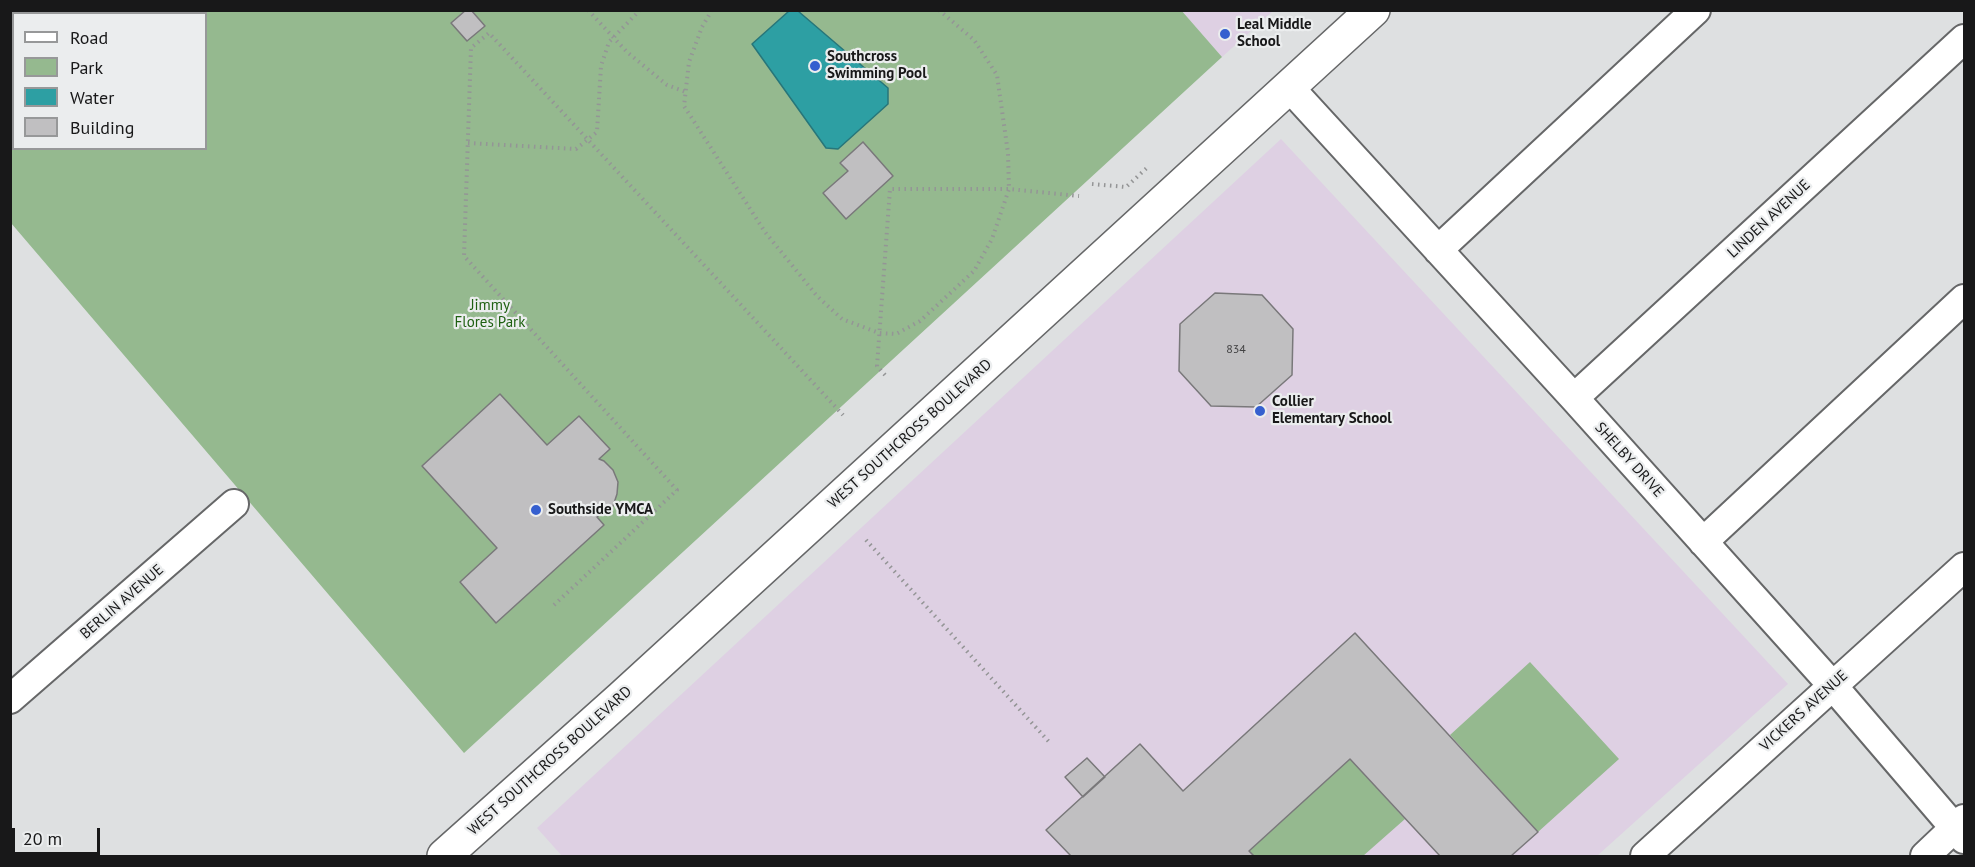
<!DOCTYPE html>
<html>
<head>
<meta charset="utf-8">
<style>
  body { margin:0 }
  #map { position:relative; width:1975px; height:867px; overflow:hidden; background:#dee0e1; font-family:"PT Sans",sans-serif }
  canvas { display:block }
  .frame { position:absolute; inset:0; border:12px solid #181819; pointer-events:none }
  .legend { position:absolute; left:12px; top:12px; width:195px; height:138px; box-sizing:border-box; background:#ebedee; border:2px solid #979899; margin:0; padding:8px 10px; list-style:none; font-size:18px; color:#181819 }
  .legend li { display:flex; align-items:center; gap:12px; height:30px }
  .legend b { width:30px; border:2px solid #979899 }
  .scale { position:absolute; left:12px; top:828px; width:88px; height:27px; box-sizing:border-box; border:3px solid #181819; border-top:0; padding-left:8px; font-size:18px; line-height:21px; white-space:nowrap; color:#181819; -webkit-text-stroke:4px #ebedee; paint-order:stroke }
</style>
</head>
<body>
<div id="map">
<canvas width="1975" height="867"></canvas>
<div class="frame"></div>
<ul class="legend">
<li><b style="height:8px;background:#fff"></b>Road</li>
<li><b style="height:16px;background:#95b98f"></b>Park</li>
<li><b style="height:16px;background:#2d9fa3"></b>Water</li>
<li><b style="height:16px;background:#c0bfc1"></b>Building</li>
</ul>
<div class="scale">20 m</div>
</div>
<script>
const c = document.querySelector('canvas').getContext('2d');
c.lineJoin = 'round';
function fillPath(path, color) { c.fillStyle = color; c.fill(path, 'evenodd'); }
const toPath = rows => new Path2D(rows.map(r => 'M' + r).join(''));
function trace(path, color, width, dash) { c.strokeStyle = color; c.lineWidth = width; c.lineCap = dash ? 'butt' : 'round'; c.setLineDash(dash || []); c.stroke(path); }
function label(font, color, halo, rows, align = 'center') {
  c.font = font + ' "PT Sans",sans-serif'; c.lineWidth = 4.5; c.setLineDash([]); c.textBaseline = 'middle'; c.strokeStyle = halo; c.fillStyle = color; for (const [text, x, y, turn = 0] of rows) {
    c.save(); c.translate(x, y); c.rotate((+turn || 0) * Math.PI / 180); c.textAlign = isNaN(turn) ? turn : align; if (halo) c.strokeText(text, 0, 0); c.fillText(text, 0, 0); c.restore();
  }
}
fillPath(toPath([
  [1181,11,1273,11,1222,57],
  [1281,139,1788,684,1597,856,562,856,537,828]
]), '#ded0e3');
fillPath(toPath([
  [1181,10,1222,57,464,753,11,223,10,11],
  [14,14,206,14,206,148,14,148],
  [1530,662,1619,759,1538,832,1450,735],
  [1350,759,1405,819,1363,856,1254,856,1249,851]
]), '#95b98f');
const water = toPath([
  [789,11,798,11,888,88,888,104,838,149,826,148,752,44,789,11]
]);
fillPath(water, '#2d9fa3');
trace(water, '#27767a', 1.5);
const building = toPath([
  [466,10,471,10,485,26,467,41,451,23,466,10],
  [863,142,893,176,846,219,823,193,848,171,840,163,863,142],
  [1215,293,1262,295,1293,329,1292,375,1256,407,1211,406,1179,371,1180,324,1215,293],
  [500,394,547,445,579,416,610,449,599,459,604,461,613,470,618,482,617,494,613,506,597,517,604,525,496,623,460,582,497,548,422,466,500,394],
  [1355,633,1538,832,1511,856,1440,856,1350,759,1249,851,1254,856,1071,856,1046,830,1140,744,1183,791,1355,633],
  [1087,758,1105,777,1083,797,1065,777,1087,758]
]);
fillPath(building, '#c0bfc1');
trace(building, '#79787a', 1.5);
const minor = toPath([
  [1289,87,1574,398,1832,685,1964,839],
  [1438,250,1696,10],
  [1574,398,1964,39],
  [1703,542,1964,299],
  [10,699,234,504],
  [1645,856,1964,567],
  [1925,856,1964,819]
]);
const major = toPath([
  [444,856,621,698,1373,10]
]);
trace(minor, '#666768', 32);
trace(major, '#666768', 36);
trace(toPath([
  [588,10,627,52,667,85,686,92],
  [712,10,702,27,689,62,684,106,765,232,817,296,842,319,879,333,896,334,920,321,974,271,992,239,1009,189,1008,153,997,75,974,40,939,10],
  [468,143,576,149,597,132,601,66,609,42,640,10],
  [1092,184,1126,187,1149,166],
  [885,375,877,366,890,189,1009,189,1079,196],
  [866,540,1051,744],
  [554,605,677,490,464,256,471,48,489,33,843,415]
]), '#949596', 4, [1.5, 4.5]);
trace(minor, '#fff', 28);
trace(major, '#fff', 33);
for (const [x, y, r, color] of [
  [1225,34,6,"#355fcf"],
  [815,66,6,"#355fcf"],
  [1260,411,6,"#355fcf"],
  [536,510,6,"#355fcf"]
]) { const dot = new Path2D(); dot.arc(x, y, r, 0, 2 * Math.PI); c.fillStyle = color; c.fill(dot); trace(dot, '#ebedee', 2); }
label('12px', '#424243', null, [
  ["834",1236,350]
]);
label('bold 15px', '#181819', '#ebedee', [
  ["Leal Middle",1237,25],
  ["School",1237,42],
  ["Southcross",827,57],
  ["Swimming Pool",827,74],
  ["Collier",1272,402],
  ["Elementary School",1272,419],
  ["Southside YMCA",548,510]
], 'left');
label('15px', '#181819', '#ebedee', [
  ["LINDEN AVENUE",1769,219,-43],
  ["WEST SOUTHCROSS BOULEVARD",910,434,-42],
  ["SHELBY DRIVE",1629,460,48],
  ["BERLIN AVENUE",122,602,-41],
  ["VICKERS AVENUE",1804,711,-42],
  ["WEST SOUTHCROSS BOULEVARD",550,761,-42]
]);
label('15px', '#1e6011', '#ebedee', [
  ["Jimmy",490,306],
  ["Flores Park",490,323]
]);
</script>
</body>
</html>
